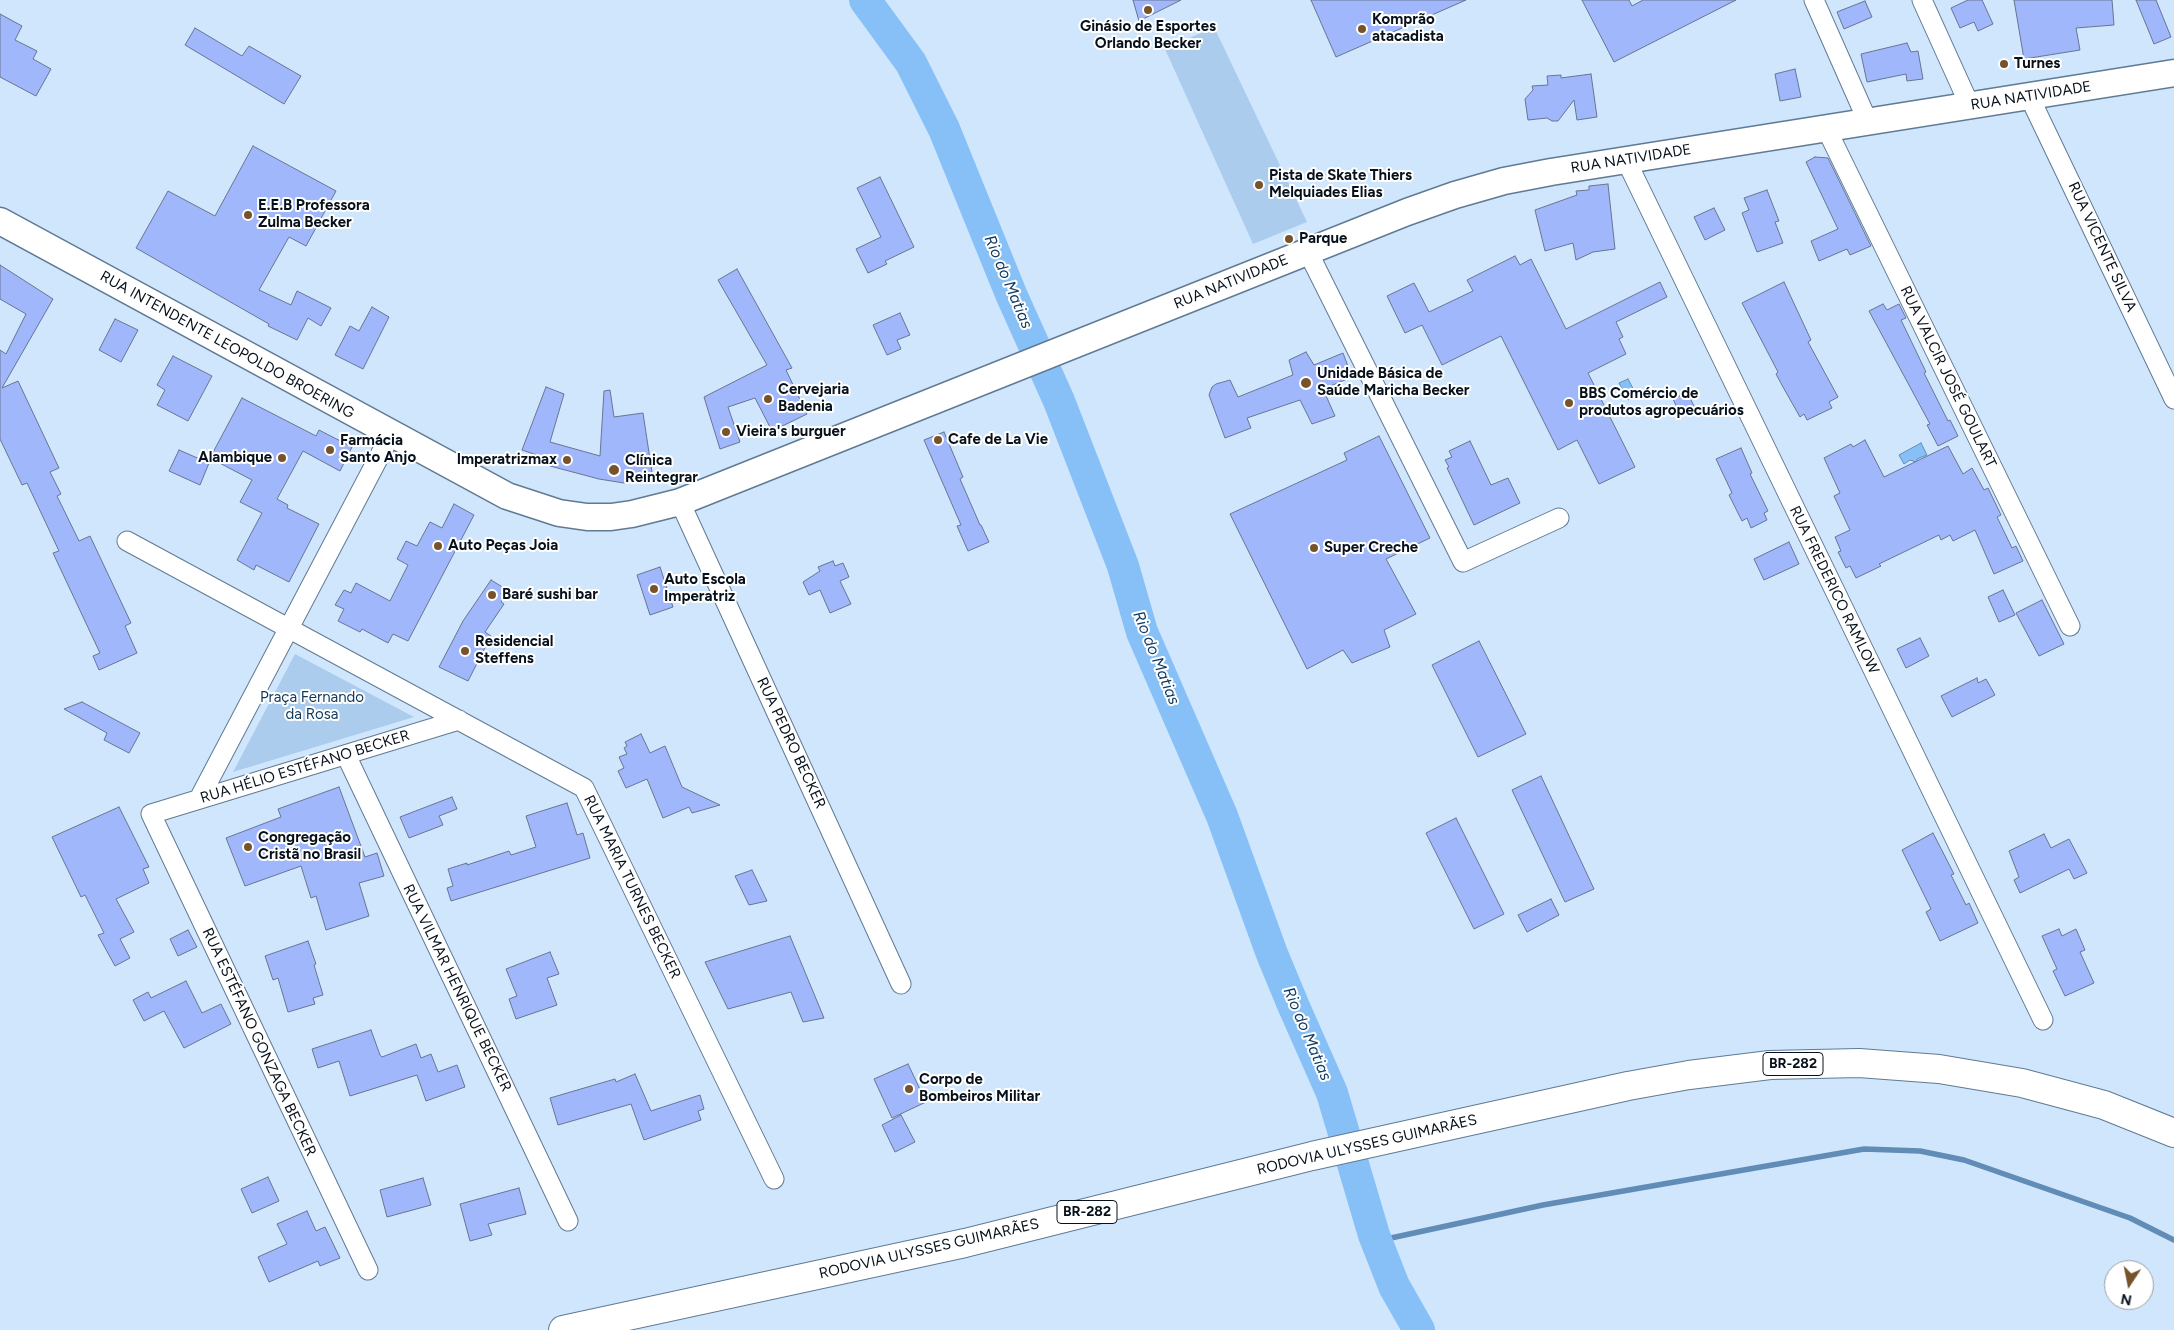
<!DOCTYPE html>
<html>
<head>
<meta charset="utf-8">
<style>
  body { margin:0 }
  #map { position:relative; width:2174px; height:1330px; overflow:hidden; background:#cfe6fd; font-family:Figtree,sans-serif }
  canvas { display:block }
  .north { position:absolute; left:2104px; top:1260px; width:50px; height:50px; box-sizing:border-box; background:#fff; border:1px solid #9ca0a4; border-radius:50%; rotate:191deg; font-size:14px; font-weight:700; line-height:20px; text-align:center; color:#07111b }
  .north::after { content:''; display:block; margin:auto; width:18px; height:22px; background:#76532b; clip-path:polygon(50% 0,100% 100%,50% 72%,0 100%) }
</style>
</head>
<body>
<div id="map">
<canvas width="2174" height="1330"></canvas>
<div class="north">N</div>
</div>
<script>
const c = document.querySelector('canvas').getContext('2d');
c.lineJoin = 'round';
function fillPath(path, color) { c.fillStyle = color; c.fill(path, 'evenodd'); }
const toPath = rows => new Path2D(rows.map(r => 'M' + r).join(''));
function trace(path, color, width, dash) { c.strokeStyle = color; c.lineWidth = width; c.lineCap = dash ? 'butt' : 'round'; c.setLineDash(dash || []); c.stroke(path); }
function label(font, color, halo, rows, align = 'center') {
  c.font = font + ' Figtree,sans-serif'; c.lineWidth = 4; c.setLineDash([]); c.textBaseline = 'middle'; c.strokeStyle = halo; c.fillStyle = color; for (const [text, x, y, turn = 0] of rows) {
    c.save(); c.translate(x, y); c.rotate((+turn || 0) * Math.PI / 180); c.textAlign = isNaN(turn) ? turn : align; if (halo) c.strokeText(text, 0, 0); c.fillText(text, 0, 0); c.restore();
  }
}
fillPath(toPath([
  [1214,27,1307,222,1253,244,1165,49],
  [295,654,414,717,233,772]
]), '#abcced');
const water = toPath([
  [1628,379,1637,396,1628,400,1619,383,1628,379],
  [1921,443,1927,455,1917,459,1919,463,1910,460,1904,464,1899,455,1921,443]
]);
fillPath(water, '#87c0f7');
trace(water, '#618cb5', 1);
trace(toPath([
  [1374,1235,1391,1238,1543,1205,1864,1149,1920,1151,1964,1160,2130,1218,2174,1240]
]), '#618cb5', 5.5);
trace(toPath([
  [865,0,911,63,944,129,1011,294,1059,401,1123,566,1142,632,1222,816,1272,954,1294,1007,1332,1093,1374,1235,1394,1286,1419,1330]
]), '#87c0f7', 32);
const building = toPath([
  [1133,0,1181,0,1139,21,1133,0],
  [1311,0,1466,0,1336,57,1311,0],
  [1582,0,1629,0,1632,6,1643,0,1736,0,1614,62,1582,0],
  [1968,0,1982,0,1993,24,1978,31,1974,22,1960,28,1951,8,1968,0],
  [2014,0,2112,0,2114,25,2076,28,2080,50,2024,59,2014,0],
  [2136,0,2156,0,2171,37,2154,44,2136,0],
  [1865,1,1872,17,1844,29,1837,12,1865,1],
  [0,14,22,26,15,40,37,51,33,59,51,69,36,96,0,77,0,14],
  [195,28,242,56,249,46,301,76,284,104,185,45,195,28],
  [1907,43,1911,52,1918,51,1923,79,1907,81,1906,74,1867,82,1861,54,1907,43],
  [1795,69,1801,97,1780,101,1775,74,1795,69],
  [1591,74,1597,117,1577,120,1574,100,1558,121,1552,121,1547,118,1528,120,1525,99,1533,90,1532,86,1548,85,1547,76,1561,75,1561,78,1591,74],
  [253,146,336,191,306,246,289,237,259,290,291,305,297,291,331,308,321,326,308,318,297,340,268,326,269,324,136,248,168,191,215,216,253,146],
  [1815,157,1828,158,1871,246,1850,255,1847,249,1819,261,1811,241,1838,229,1806,162,1815,157],
  [880,177,914,247,885,261,887,264,868,273,856,249,881,237,857,188,880,177],
  [1608,184,1615,249,1593,252,1576,260,1573,243,1545,251,1535,210,1577,195,1576,191,1589,190,1589,186,1608,184],
  [1767,190,1779,221,1775,222,1783,243,1757,252,1742,213,1749,210,1744,198,1767,190],
  [1714,208,1725,230,1705,240,1694,217,1714,208],
  [1515,256,1520,265,1531,259,1566,329,1660,282,1667,297,1616,322,1623,337,1619,339,1626,354,1588,373,1635,467,1599,484,1577,440,1558,450,1501,336,1442,365,1422,325,1405,333,1387,296,1414,283,1429,312,1473,291,1467,280,1515,256],
  [0,265,53,299,2,388,18,381,59,468,50,472,61,494,57,496,79,541,90,536,131,623,125,626,137,653,99,670,93,656,100,653,53,553,59,551,27,483,22,485,0,439,0,350,6,354,26,314,0,299,0,265],
  [737,269,792,368,786,370,807,414,772,431,755,398,728,407,740,442,720,449,704,397,767,365,718,280,737,269],
  [1784,282,1811,340,1808,342,1838,397,1829,402,1832,408,1807,420,1804,414,1800,417,1783,387,1776,374,1778,372,1742,303,1784,282],
  [1883,304,1887,310,1899,304,1906,318,1901,320,1926,372,1924,373,1948,421,1950,420,1958,436,1938,446,1927,425,1930,424,1869,311,1883,304],
  [372,307,389,317,363,369,335,355,350,326,359,331,372,307],
  [900,313,910,335,897,340,901,349,887,355,873,325,900,313],
  [115,319,138,330,121,362,99,350,115,319],
  [1306,352,1314,365,1343,353,1352,377,1323,389,1335,416,1312,424,1300,400,1247,418,1251,428,1225,438,1209,395,1212,387,1216,384,1230,380,1238,397,1293,375,1289,360,1306,352],
  [173,356,212,376,188,421,157,405,165,390,157,385,173,356],
  [546,387,564,394,550,442,600,456,604,391,610,390,614,417,643,413,653,479,624,483,599,479,550,466,551,460,522,450,546,387],
  [1687,392,1696,410,1681,416,1673,399,1687,392],
  [242,398,316,436,319,430,352,447,340,471,303,451,277,499,288,505,287,508,319,524,289,582,256,565,254,570,237,560,262,513,240,502,252,480,210,458,242,398],
  [944,432,963,477,960,479,980,525,981,525,989,542,968,551,957,526,961,525,924,440,944,432],
  [1379,436,1430,538,1386,559,1416,614,1384,630,1390,647,1352,663,1343,650,1307,669,1230,514,1347,460,1344,453,1379,436],
  [1865,440,1884,477,1948,446,1963,474,1972,468,1984,490,1988,488,2001,515,1997,517,2012,548,2016,546,2023,561,1994,574,1975,530,1953,541,1950,535,1941,540,1939,535,1879,564,1881,566,1856,578,1850,566,1846,568,1838,552,1841,551,1835,537,1850,530,1834,496,1840,493,1824,458,1851,444,1853,447,1865,440],
  [1470,441,1491,485,1508,478,1520,503,1474,525,1447,468,1449,467,1445,460,1452,457,1449,451,1470,441],
  [1741,448,1752,473,1750,474,1768,511,1764,513,1767,520,1751,528,1747,518,1742,521,1729,495,1732,493,1716,459,1741,448],
  [179,450,209,463,200,485,169,471,179,450],
  [454,504,474,515,408,641,393,634,388,643,362,629,360,632,338,621,344,609,335,605,344,590,351,593,356,583,390,601,408,565,397,559,406,541,417,546,430,522,442,528,454,504],
  [1789,542,1799,564,1764,580,1754,559,1789,542],
  [833,561,835,566,843,563,849,577,840,581,851,604,830,613,820,590,809,595,803,582,820,571,818,567,833,561],
  [660,567,673,607,650,615,637,575,660,567],
  [491,580,504,588,501,594,504,596,501,602,504,604,485,632,491,636,468,681,439,667,463,621,491,580],
  [2003,590,2015,615,1999,622,1988,597,2003,590],
  [2042,600,2064,644,2039,656,2016,613,2042,600],
  [1920,638,1929,656,1906,668,1897,649,1920,638],
  [1479,641,1526,734,1478,757,1432,665,1479,641],
  [1977,678,1978,683,1986,679,1995,695,1952,717,1941,696,1977,678],
  [82,702,140,733,129,753,104,740,107,733,64,709,82,702],
  [641,734,650,753,665,746,682,787,720,805,692,813,689,807,663,818,647,779,626,788,618,771,624,768,619,757,627,754,624,748,627,746,625,742,641,734],
  [1541,776,1594,889,1565,902,1512,790,1541,776],
  [339,787,365,857,377,853,384,876,359,883,369,916,326,930,316,896,311,898,301,866,245,886,226,838,281,817,278,809,339,787],
  [452,797,457,809,439,816,443,825,409,838,400,817,452,797],
  [567,803,577,835,583,833,590,858,451,901,447,888,453,886,448,869,467,863,467,865,509,851,511,855,536,847,526,816,567,803],
  [119,807,149,867,143,869,149,883,116,899,134,932,120,939,130,958,115,966,98,935,104,933,85,895,81,897,52,837,119,807],
  [1456,818,1504,914,1474,929,1426,833,1456,818],
  [1933,833,1954,874,1951,875,1966,905,1969,903,1978,923,1940,941,1926,912,1931,909,1902,850,1933,833],
  [2044,834,2051,848,2069,839,2087,873,2074,879,2069,869,2020,893,2014,880,2019,877,2009,851,2044,834],
  [752,870,767,901,749,905,735,876,752,870],
  [1551,899,1559,915,1527,932,1518,915,1551,899],
  [2059,929,2062,936,2076,929,2085,950,2080,952,2094,983,2065,996,2053,971,2057,969,2042,936,2059,929],
  [188,930,197,947,178,956,170,939,188,930],
  [790,936,824,1018,803,1022,791,992,728,1009,705,962,790,936],
  [308,941,316,964,314,965,323,995,313,998,315,1004,288,1012,278,978,273,980,265,956,308,941],
  [550,952,559,974,547,978,557,1005,516,1019,509,999,517,996,506,969,550,952],
  [186,981,202,1013,221,1004,231,1024,184,1048,164,1011,144,1021,133,1000,148,992,151,998,186,981],
  [371,1030,380,1055,382,1057,416,1044,421,1058,431,1054,438,1072,457,1065,465,1087,426,1101,417,1075,350,1096,339,1061,318,1068,312,1049,371,1030],
  [908,1064,926,1102,892,1118,874,1079,908,1064],
  [635,1074,651,1111,700,1095,704,1109,698,1111,701,1120,644,1140,631,1104,558,1125,550,1098,615,1079,616,1082,635,1074],
  [901,1115,915,1142,895,1152,882,1125,901,1115],
  [268,1177,279,1201,252,1213,241,1189,268,1177],
  [423,1178,431,1205,387,1217,380,1190,423,1178],
  [519,1188,526,1214,488,1224,492,1235,470,1241,460,1204,519,1188],
  [307,1211,316,1231,325,1227,340,1258,320,1266,318,1261,269,1282,258,1257,287,1244,277,1224,307,1211]
]);
fillPath(building, '#a0b8fb');
trace(building, '#687493', 1);
const street = toPath([
  [1814,0,1868,122],
  [1922,0,1970,106],
  [2029,96,2174,399],
  [1826,128,2070,626],
  [1626,160,2043,1020],
  [1308,252,1463,562,1559,518],
  [680,502,901,984],
  [127,541,584,788,774,1179],
  [346,755,568,1221],
  [199,799,391,434],
  [368,1270,151,814,459,720]
]);
const secondary = toPath([
  [0,221,507,496,559,513,587,517,611,517,632,514,680,502,1407,212,1455,195,1504,181,1551,172,2174,73]
]);
const highway = toPath([
  [563,1330,965,1243,1312,1156,1628,1086,1689,1075,1770,1065,1859,1063,1939,1069,2022,1083,2104,1105,2174,1133]
]);
trace(street, '#607a94', 21);
trace(secondary, '#607a94', 29);
trace(highway, '#607a94', 30);
trace(street, '#fff', 19);
trace(secondary, '#fff', 26);
trace(highway, '#fff', 28);
for (const [x, y, r, color] of [
  [1148,10,5,"#76532b"],
  [1362,29,5,"#76532b"],
  [2004,64,5,"#76532b"],
  [1259,185,5,"#76532b"],
  [248,215,5,"#76532b"],
  [1289,239,5,"#76532b"],
  [1306,383,6,"#76532b"],
  [768,399,5,"#76532b"],
  [1569,403,5,"#76532b"],
  [726,432,5,"#76532b"],
  [938,440,5,"#76532b"],
  [330,450,5,"#76532b"],
  [282,458,5,"#76532b"],
  [567,460,5,"#76532b"],
  [614,470,6,"#76532b"],
  [438,546,5,"#76532b"],
  [1314,548,5,"#76532b"],
  [654,589,5,"#76532b"],
  [492,595,5,"#76532b"],
  [465,651,5,"#76532b"],
  [248,847,5,"#76532b"],
  [909,1089,5,"#76532b"]
]) { const dot = new Path2D(); dot.arc(x, y, r, 0, 2 * Math.PI); c.fillStyle = color; c.fill(dot); trace(dot, '#fff', 2); }
for (const [x, y, w] of [
  [1793,1064,60],
  [1087,1212,60]
]) { const box = new Path2D(); box.roundRect(x - w / 2, y - 11.5, w, 23, 4); c.fillStyle = '#fff'; c.fill(box); trace(box, '#07111b', 1); }
label('bold 14px', '#07111b', null, [
  ["BR-282",1793,1064],
  ["BR-282",1087,1212]
]);
label('bold 15px', '#07111b', '#fff', [
  ["Komprão",1372,20],
  ["atacadista",1372,37],
  ["Ginásio de Esportes",1148,27,"center"],
  ["Orlando Becker",1148,44,"center"],
  ["Turnes",2014,64],
  ["Pista de Skate Thiers",1269,176],
  ["Melquiades Elias",1269,193],
  ["E.E.B Professora",258,206],
  ["Zulma Becker",258,223],
  ["Parque",1299,239],
  ["Unidade Básica de",1317,374],
  ["Saúde Maricha Becker",1317,391],
  ["Cervejaria",778,390],
  ["Badenia",778,407],
  ["BBS Comércio de",1579,394],
  ["produtos agropecuários",1579,411],
  ["Vieira's burguer",736,432],
  ["Cafe de La Vie",948,440],
  ["Farmácia",340,441],
  ["Santo Anjo",340,458],
  ["Alambique",272,458,"right"],
  ["Imperatrizmax",557,460,"right"],
  ["Clínica",625,461],
  ["Reintegrar",625,478],
  ["Auto Peças Joia",448,546],
  ["Super Creche",1324,548],
  ["Auto Escola",664,580],
  ["Imperatriz",664,597],
  ["Baré sushi bar",502,595],
  ["Residencial",475,642],
  ["Steffens",475,659],
  ["Congregação",258,838],
  ["Cristã no Brasil",258,855],
  ["Corpo de",919,1080],
  ["Bombeiros Militar",919,1097]
], 'left');
label('15px', '#07111b', '#fff', [
  ["RUA NATIVIDADE",2031,96,-9],
  ["RUA NATIVIDADE",1631,159,-9],
  ["RUA VICENTE SILVA",2102,247,65],
  ["RUA NATIVIDADE",1231,282,-22],
  ["RUA INTENDENTE LEOPOLDO BROERING",227,345,29],
  ["RUA VALCIR JOSÉ GOULART",1948,377,64],
  ["RUA FREDERICO RAMLOW",1834,590,64],
  ["RUA PEDRO BECKER",791,743,65],
  ["RUA HÉLIO ESTÉFANO BECKER",305,767,-17],
  ["RUA MARIA TURNES BECKER",632,887,64],
  ["RUA VILMAR HENRIQUE BECKER",457,988,64],
  ["RUA ESTÉFANO GONZAGA BECKER",259,1042,65],
  ["RODOVIA ULYSSES GUIMARÃES",1367,1145,-13],
  ["RODOVIA ULYSSES GUIMARÃES",929,1249,-13]
]);
label('15px', '#0e385c', '#fff', [
  ["Praça Fernando",312,698],
  ["da Rosa",312,715]
]);
label('italic 16px', '#133c60', '#fff', [
  ["Rio do Matias",1008,282,67],
  ["Rio do Matias",1156,658,68],
  ["Rio do Matias",1307,1034,67]
]);
</script>
</body>
</html>
